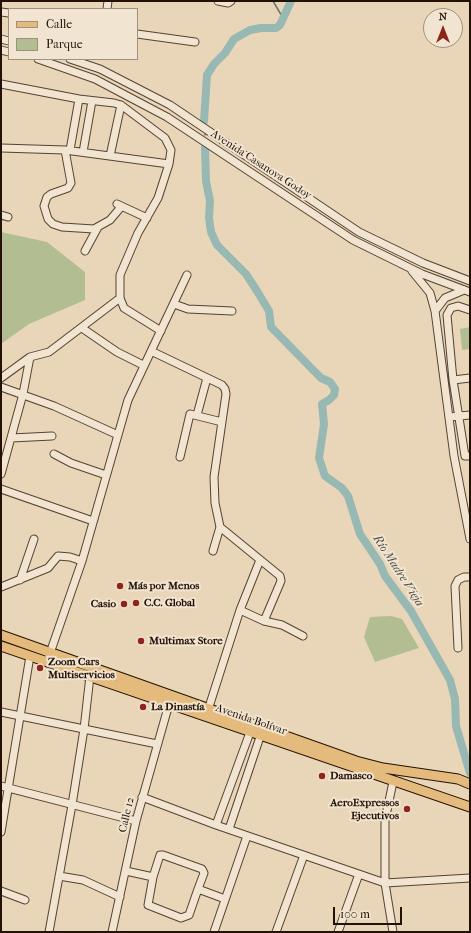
<!DOCTYPE html>
<html>
<head>
<meta charset="utf-8">
<style>
  body { margin:0 }
  #map { position:relative; width:471px; height:933px; overflow:hidden; background:#e9d6b8; font-family:"IM FELL French Canon",serif }
  canvas { display:block }
  .frame { position:absolute; inset:0; border:2px solid #231204; pointer-events:none }
  .legend { position:absolute; left:8px; top:8px; width:130px; height:52px; box-sizing:border-box; background:#f1e4d1; border:1px solid #9f907f; margin:0; padding:5px 7px; list-style:none; font-size:12px; color:#231204 }
  .legend li { display:flex; align-items:center; gap:8px; height:20px }
  .legend b { width:20px; border:1px solid #9f907f }
  .north { position:absolute; left:423px; top:8px; width:40px; height:40px; box-sizing:border-box; background:#f1e4d1; border:1px solid #9f907f; border-radius:50%; rotate:0deg; font-size:11px; font-weight:700; line-height:16px; text-align:center; color:#231204 }
  .north::after { content:''; display:block; margin:auto; width:14px; height:18px; background:#8f2418; clip-path:polygon(50% 0,100% 100%,50% 72%,0 100%) }
  .scale { position:absolute; left:333px; top:907px; width:69px; height:18px; box-sizing:border-box; border:2px solid #231204; border-top:0; padding-left:5px; font-size:12px; line-height:14px; white-space:nowrap; color:#231204; -webkit-text-stroke:3px #f1e4d1; paint-order:stroke }
</style>
</head>
<body>
<div id="map">
<canvas width="471" height="933"></canvas>
<div class="frame"></div>
<ul class="legend">
<li><b style="height:5px;background:#e4bb7c"></b>Calle</li>
<li><b style="height:11px;background:#b2be92"></b>Parque</li>
</ul>
<div class="north">N</div>
<div class="scale">100 m</div>
</div>
<script>
const c = document.querySelector('canvas').getContext('2d');
c.lineJoin = 'round';
function fillPath(path, color) { c.fillStyle = color; c.fill(path, 'evenodd'); }
const toPath = rows => new Path2D(rows.map(r => 'M' + r).join(''));
function trace(path, color, width, dash) { c.strokeStyle = color; c.lineWidth = width; c.lineCap = dash ? 'butt' : 'round'; c.setLineDash(dash || []); c.stroke(path); }
function label(font, color, halo, rows, align = 'center') {
  c.font = font + ' "IM FELL French Canon",serif'; c.lineWidth = 4; c.setLineDash([]); c.textBaseline = 'middle'; c.strokeStyle = halo; c.fillStyle = color; for (const [text, x, y, turn = 0] of rows) {
    c.save(); c.translate(x, y); c.rotate((+turn || 0) * Math.PI / 180); c.textAlign = isNaN(turn) ? turn : align; if (halo) c.strokeText(text, 0, 0); c.fillText(text, 0, 0); c.restore();
  }
}
fillPath(toPath([
  [1,232,47,242,85,272,85,300,29,324,1,344],
  [470,327,470,349,462,350,460,329],
  [391,616,402,619,419,648,375,662,364,637,370,617]
]), '#b2be92');
trace(toPath([
  [273,1,283,18],
  [205,134,205,135]
]), '#69766d', 1.5);
trace(toPath([
  [204,121,207,75,214,64,225,53,234,39,250,30,261,28,276,28,280,25,291,1],
  [205,148,206,181,210,201,209,218,211,232,217,245,246,274,257,291,269,311,271,327,321,378,330,382,335,389,334,395,329,400,322,404,324,424,319,458,325,476,342,488,348,496,360,534,380,564,385,576,411,611,450,680,455,699,456,726,470,773]
]), '#98b9b3', 8);
const minor = toPath([
  [218,1,228,3,231,1],
  [107,9,108,1],
  [1,12,9,13],
  [137,34,195,42],
  [1,39,9,41],
  [1,50,9,52],
  [38,59,95,79,167,117,353,240,422,274,470,292],
  [70,59,100,69,170,105,359,232,423,263,470,281],
  [1,84,79,99,114,103,121,105,165,138,171,150,169,164,158,198,138,233,120,275,120,298,124,308,161,331],
  [1,148,65,150,169,164],
  [65,150,71,183,68,188,51,194,47,197,44,206,48,219,53,224,62,227,94,229,110,220,121,207],
  [70,150,79,99],
  [83,152,92,101],
  [110,156,121,105],
  [117,204,147,218],
  [1,215,8,217],
  [85,251,98,227],
  [412,271,430,293,435,311,454,456,470,539],
  [174,304,188,309,232,311],
  [470,310,458,306,451,308,447,315,453,380,465,456,470,456],
  [435,311,445,298,464,290],
  [82,328,117,352,143,365],
  [151,351,222,385,225,389,226,394,214,477,215,503,220,527,213,551],
  [1,378,30,357,49,352,120,298],
  [453,380,470,378],
  [1,387,54,406,118,435],
  [197,415,207,378],
  [449,417,470,415],
  [11,438,52,436],
  [54,454,71,463,106,475],
  [180,457,190,414,222,422],
  [1,474,23,394,30,357],
  [1,489,93,521],
  [220,527,280,576,281,581,264,621],
  [20,580,34,539],
  [1,587,48,568,58,556,70,557,82,561],
  [240,610,264,621,282,625,303,636],
  [458,648,455,586,458,580,464,577,470,577],
  [49,656,82,561,128,400,187,275],
  [208,710,240,610,260,560],
  [1,712,157,744],
  [1,786,136,821],
  [142,797,216,825,385,883,470,878],
  [216,825,252,727],
  [229,829,262,731],
  [1,832,30,656],
  [126,871,153,877,148,905,181,918,189,915,198,889,225,899],
  [59,876,83,880,120,897],
  [153,877,160,855,163,855,202,869,204,873,198,889],
  [1,891,25,900],
  [49,932,72,805,84,729,90,676],
  [112,932,136,821,169,704],
  [214,932,247,836],
  [276,932,304,855],
  [338,932,359,874],
  [393,932,385,883,385,820,393,782]
]);
const major = toPath([
  [1,635,356,761,383,768,458,779,470,784],
  [1,646,470,807]
]);
trace(minor, '#544331', 9);
trace(major, '#231204', 11);
trace(minor, '#f1e4d1', 7);
trace(major, '#e4bb7c', 9);
for (const [x, y, r, color] of [
  [120,586,4,"#8f2418"],
  [136,603,4,"#8f2418"],
  [124,604,4,"#8f2418"],
  [141,641,4,"#8f2418"],
  [40,668,4,"#8f2418"],
  [143,707,4,"#8f2418"],
  [322,776,4,"#8f2418"],
  [407,809,4,"#8f2418"]
]) { const dot = new Path2D(); dot.arc(x, y, r, 0, 2 * Math.PI); c.fillStyle = color; c.fill(dot); trace(dot, '#f1e4d1', 1.5); }
label('11px', '#231204', '#f1e4d1', [
  ["Avenida Casanova Godoy",261,165,33],
  ["Avenida Bolívar",251,720,19],
  ["Calle 12",127,815,-77]
]);
label('bold 11px', '#231204', '#f1e4d1', [
  ["Más por Menos",128,586],
  ["C.C. Global",144,603],
  ["Casio",116,604,"right"],
  ["Multimax Store",149,641],
  ["Zoom Cars",48,662],
  ["Multiservicios",48,675],
  ["La Dinastía",151,707],
  ["Damasco",330,776],
  ["AeroExpressos",399,803,"right"],
  ["Ejecutivos",399,816,"right"]
], 'left');
label('italic 12px', '#4c4c41', '#f1e4d1', [
  ["Río Madre Vieja",398,571,57]
]);
</script>
</body>
</html>
